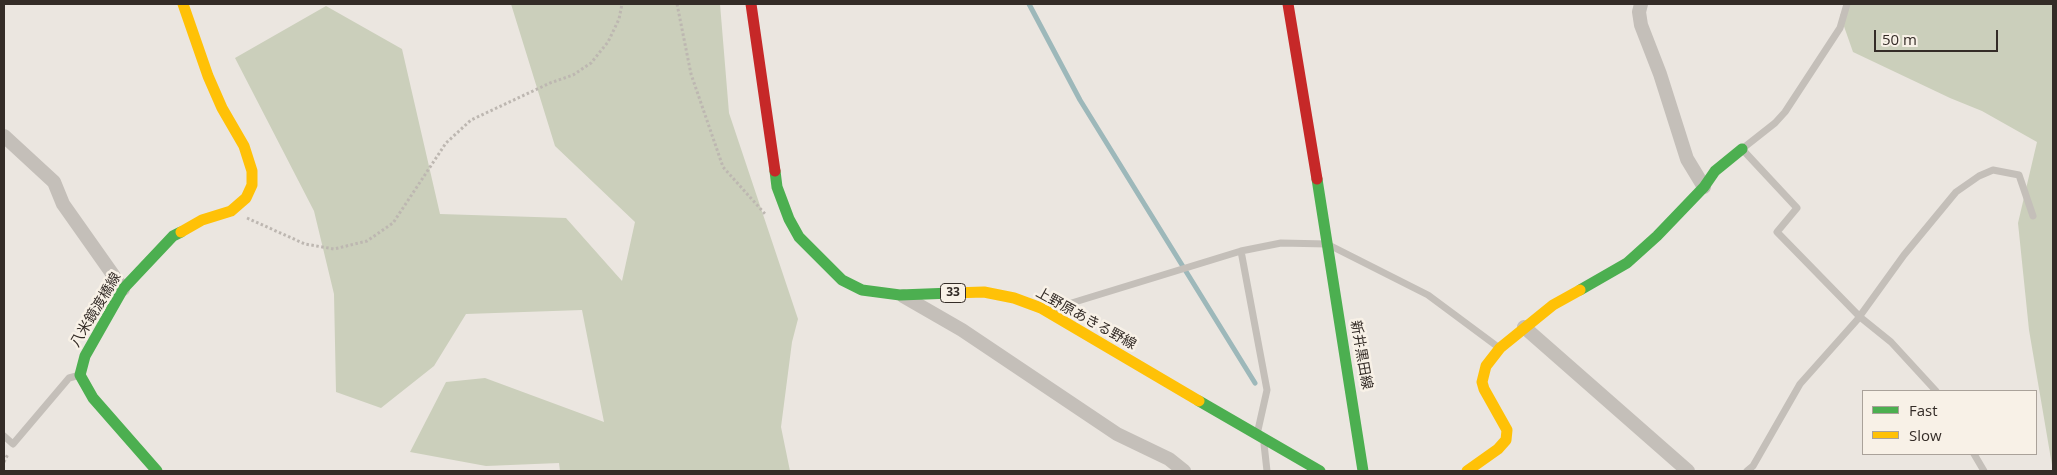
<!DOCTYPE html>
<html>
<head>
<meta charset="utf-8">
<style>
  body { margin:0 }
  #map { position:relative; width:2057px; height:475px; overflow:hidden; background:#ebe6e0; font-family:"Open Sans",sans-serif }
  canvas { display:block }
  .frame { position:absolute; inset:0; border:5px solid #342c27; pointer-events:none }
  .legend { position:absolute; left:1862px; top:390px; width:175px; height:65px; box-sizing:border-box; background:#f8f1e7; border:1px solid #aaa29a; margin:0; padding:6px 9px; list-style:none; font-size:15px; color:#342c27 }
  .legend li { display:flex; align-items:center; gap:10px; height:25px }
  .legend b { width:25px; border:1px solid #aaa29a }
  .scale { position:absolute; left:1874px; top:30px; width:124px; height:22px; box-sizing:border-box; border:2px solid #342c27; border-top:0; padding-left:6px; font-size:15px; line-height:18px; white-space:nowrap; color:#342c27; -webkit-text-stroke:4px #f8f1e7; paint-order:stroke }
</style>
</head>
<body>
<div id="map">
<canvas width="2057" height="475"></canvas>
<div class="frame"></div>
<ul class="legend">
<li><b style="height:6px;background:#4caf50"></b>Fast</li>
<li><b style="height:6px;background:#ffc107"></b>Slow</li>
</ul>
<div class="scale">50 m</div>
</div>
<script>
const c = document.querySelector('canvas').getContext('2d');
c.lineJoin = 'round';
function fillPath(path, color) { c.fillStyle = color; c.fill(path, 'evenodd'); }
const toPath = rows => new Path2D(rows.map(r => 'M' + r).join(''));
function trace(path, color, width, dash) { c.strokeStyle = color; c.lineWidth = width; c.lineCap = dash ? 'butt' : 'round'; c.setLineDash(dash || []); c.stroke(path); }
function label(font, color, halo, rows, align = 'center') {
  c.font = font + ' "Open Sans","Noto Sans JP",sans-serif'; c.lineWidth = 5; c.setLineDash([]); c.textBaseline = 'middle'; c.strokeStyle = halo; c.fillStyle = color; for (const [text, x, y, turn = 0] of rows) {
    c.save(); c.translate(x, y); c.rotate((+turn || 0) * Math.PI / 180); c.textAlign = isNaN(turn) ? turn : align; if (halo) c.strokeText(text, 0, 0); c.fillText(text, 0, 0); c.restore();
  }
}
fillPath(toPath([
  [511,4,720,4,729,113,798,319,792,342,781,427,790,471,560,471,559,463,486,466,410,452,446,382,485,378,604,422,582,310,466,314,434,366,381,408,336,392,334,294,314,211,235,58,326,6,402,49,440,214,566,218,622,281,635,222,555,146],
  [1851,4,2053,4,2053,471,2029,330,2018,223,2037,142,1982,111,1950,98,1853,52,1840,15]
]), '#cbcfbb');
trace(toPath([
  [1029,4,1080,100,1255,383]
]), '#9db8ba', 5);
trace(toPath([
  [677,4,691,74,723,167,766,215],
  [247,218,305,244,334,249,367,241,393,223,446,143,471,120,550,83,573,75,591,63,608,42,619,19,622,4],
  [4,462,8,454]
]), '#bdb7b1', 3, [2.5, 2.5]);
trace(toPath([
  [1847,4,1840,28,1785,112,1775,123,1742,149,1797,208,1777,232,1860,317,1891,342,1936,391],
  [1241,251,1267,390,1258,430],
  [1052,309,1241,251,1281,243,1327,244,1428,295,1498,347],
  [4,436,13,444,69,378,80,375],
  [1264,444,1267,471],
  [1974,454,1984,471],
  [1747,471,1753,466,1800,384,1857,320,1904,255,1956,192,1979,176,1993,170,2019,175,2033,216]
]), '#c4bfb9', 7);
trace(toPath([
  [1641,4,1639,12,1641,25,1660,74,1687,159,1704,187],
  [4,136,54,182,63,204,123,289],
  [903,296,962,330,1117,434,1169,459,1184,471],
  [1524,327,1688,471]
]), '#c4bfb9', 14);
trace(toPath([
  [775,171,777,187,789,219,799,237,842,280,862,290,900,295,952,293],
  [1317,179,1363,471],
  [1580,290,1627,263,1657,236,1704,187,1715,171,1742,149],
  [1199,401,1320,471],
  [157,471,93,398,80,375,85,356,123,289,173,236,181,232]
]), '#4caf50', 11);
trace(toPath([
  [181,232,202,220,231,211,246,198,252,185,252,171,244,146,222,108,208,76,183,4],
  [952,293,984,292,1014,298,1041,308,1199,401],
  [1467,471,1498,449,1506,440,1507,430,1484,389,1482,382,1486,366,1500,348,1553,305,1580,290]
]), '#ffc107', 11);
trace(toPath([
  [751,4,775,171],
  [1288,4,1317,179]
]), '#c62828', 11);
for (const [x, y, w] of [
  [953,293,25]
]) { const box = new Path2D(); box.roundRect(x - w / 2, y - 9.5, w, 19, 4); c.fillStyle = '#f8f1e7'; c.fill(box); trace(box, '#342c27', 1); }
label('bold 12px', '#342c27', null, [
  ["33",953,293]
]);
label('14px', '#342c27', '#f8f1e7', [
  ["八米鏡渡橋線",96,310,-59],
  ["上野原あきる野線",1086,319,29],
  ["新井黒田線",1361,355,80]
]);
</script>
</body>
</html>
